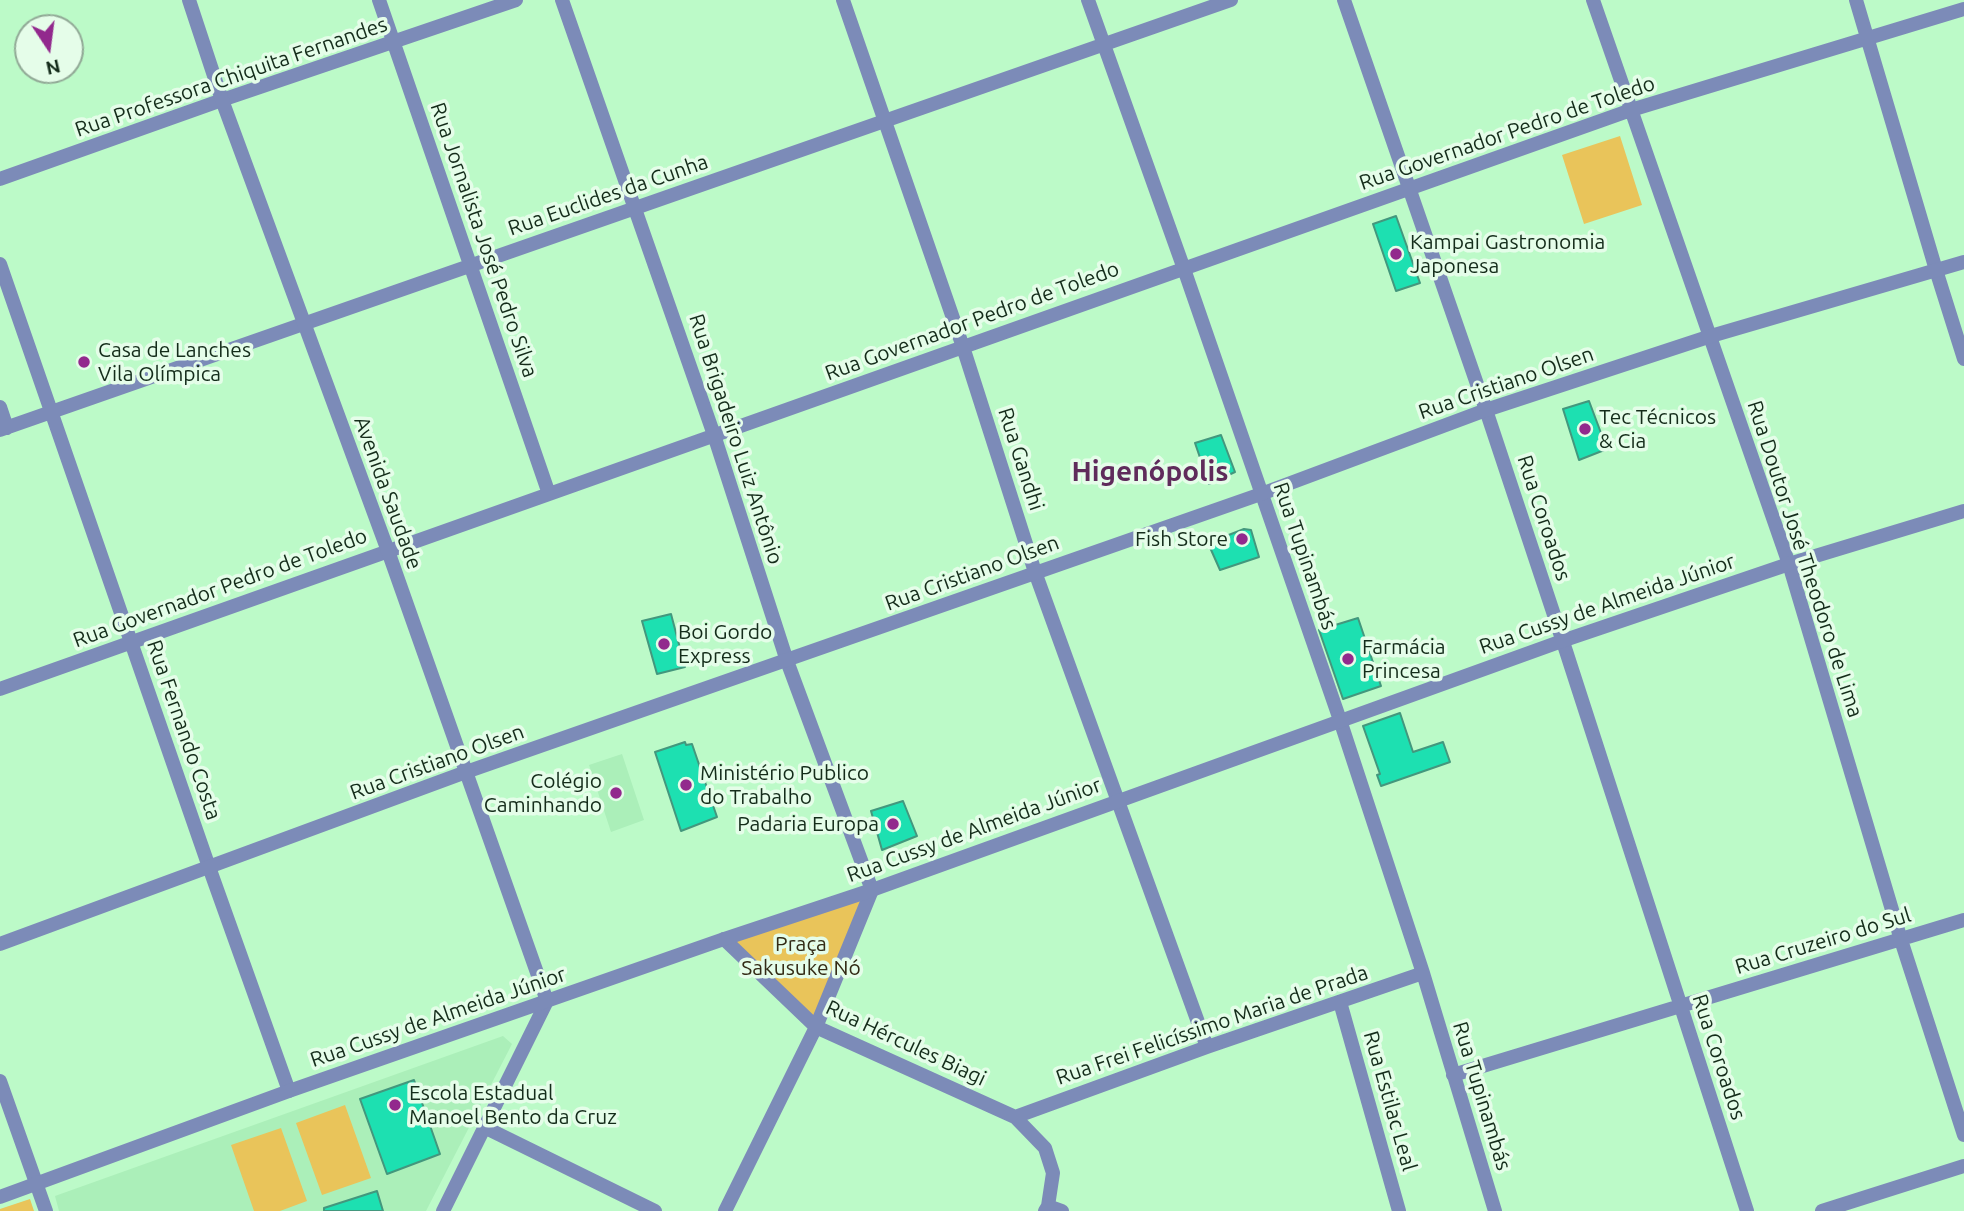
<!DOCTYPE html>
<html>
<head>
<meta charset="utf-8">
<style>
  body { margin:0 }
  #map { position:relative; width:1964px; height:1211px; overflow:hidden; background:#bcfac8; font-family:Ubuntu,sans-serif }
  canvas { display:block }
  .north { position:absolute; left:14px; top:14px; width:70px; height:70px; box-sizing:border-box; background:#e5fde9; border:2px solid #91a996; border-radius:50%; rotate:167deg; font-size:19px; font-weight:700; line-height:28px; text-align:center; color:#142c1a }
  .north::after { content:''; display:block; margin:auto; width:24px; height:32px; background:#92298d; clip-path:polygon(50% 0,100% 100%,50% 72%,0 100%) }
</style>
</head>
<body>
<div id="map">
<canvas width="1964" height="1211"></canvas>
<div class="north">N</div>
</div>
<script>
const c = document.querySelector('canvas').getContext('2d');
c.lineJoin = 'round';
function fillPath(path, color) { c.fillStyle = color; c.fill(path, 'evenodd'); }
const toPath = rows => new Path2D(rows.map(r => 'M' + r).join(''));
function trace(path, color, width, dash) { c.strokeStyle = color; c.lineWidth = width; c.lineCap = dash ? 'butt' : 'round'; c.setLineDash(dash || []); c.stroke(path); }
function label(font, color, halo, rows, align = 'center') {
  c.font = font + ' Ubuntu,sans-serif'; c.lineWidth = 7; c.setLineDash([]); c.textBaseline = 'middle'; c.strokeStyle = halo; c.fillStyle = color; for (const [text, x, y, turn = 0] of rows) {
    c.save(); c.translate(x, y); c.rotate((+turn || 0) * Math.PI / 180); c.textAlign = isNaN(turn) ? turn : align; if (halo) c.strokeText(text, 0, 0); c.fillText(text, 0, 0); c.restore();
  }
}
fillPath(toPath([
  [622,754,644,820,611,832,589,765],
  [503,1036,512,1044,426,1211,59,1211,55,1196]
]), '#abefb9');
fillPath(toPath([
  [1620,136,1642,205,1584,224,1562,155],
  [869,892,815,1024,728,940],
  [345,1105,371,1178,322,1195,296,1123],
  [281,1128,307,1201,280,1211,254,1211,231,1145],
  [30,1199,34,1211,0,1211,0,1209]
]), '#e9c45a');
const building = toPath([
  [1396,216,1420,283,1396,291,1373,224,1396,216],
  [1589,401,1607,449,1579,460,1563,409,1589,401],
  [1221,435,1235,472,1209,484,1195,443,1221,435],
  [1244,529,1251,530,1259,557,1220,570,1208,543,1244,529],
  [671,614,685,667,657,674,642,621,671,614],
  [1358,618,1381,686,1343,699,1319,630,1358,618],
  [1400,713,1413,752,1443,742,1450,762,1381,786,1377,775,1380,774,1363,726,1400,713],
  [685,742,686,745,692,744,717,817,681,831,655,752,685,742],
  [903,801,917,836,882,850,871,811,903,801],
  [414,1080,440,1154,387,1174,360,1099,414,1080],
  [377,1191,383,1211,324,1211,324,1208,377,1191]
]);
fillPath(building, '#1de0b1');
trace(building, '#43977d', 2);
trace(toPath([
  [379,0,549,494],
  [562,0,714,435,787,661,872,890,816,1027,725,1211],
  [843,0,963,347,1035,572,1207,1047],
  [1088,0,1184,269,1340,720,1423,973,1495,1211],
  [1344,0,1486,410,1566,651,1747,1211],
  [1593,0,1789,564,1901,940,1964,1135],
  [1856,0,1936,270,1964,359],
  [0,179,222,100,516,0],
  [0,264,209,867,289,1091],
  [0,407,7,428],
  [0,430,1231,0],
  [0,689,1631,110,1964,9],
  [724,939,816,1027,1015,1117,1045,1148,1053,1173,1048,1206,1045,1211],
  [1340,1002,1399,1211],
  [1453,1075,1964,920],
  [0,1081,46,1211],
  [1015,1117,1207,1047,1423,973],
  [484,1127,655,1211],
  [1048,1206,1062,1211],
  [443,1211,547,1001],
  [1822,1211,1964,1166]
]), '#7c8bb8', 14);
trace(toPath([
  [189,0,222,100,388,551,547,1001],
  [0,944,466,772,1261,494,1486,410,1711,336,1964,262],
  [0,1197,289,1091,724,939,872,890,1562,641,1789,564,1964,511]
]), '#7c8bb8', 14);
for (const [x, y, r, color] of [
  [1396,254,7,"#92298d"],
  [84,362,7,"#92298d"],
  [1585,429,7,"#92298d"],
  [1242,539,7,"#92298d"],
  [664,644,7,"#92298d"],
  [1348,659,7,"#92298d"],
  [686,785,7,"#92298d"],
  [616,793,7,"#92298d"],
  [893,824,7,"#92298d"],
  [395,1105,7,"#92298d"]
]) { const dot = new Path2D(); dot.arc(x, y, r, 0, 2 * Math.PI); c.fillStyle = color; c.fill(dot); trace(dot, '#e5fde9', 2.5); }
label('21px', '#142c1a', '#e5fde9', [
  ["Rua Professora Chiquita Fernandes",231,77,-19],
  ["Rua Governador Pedro de Toledo",1507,133,-19],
  ["Rua Euclides da Cunha",608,195,-19],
  ["Rua Jornalista José Pedro Silva",484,240,71],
  ["Rua Governador Pedro de Toledo",972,321,-20],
  ["Rua Cristiano Olsen",1506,383,-19],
  ["Rua Brigadeiro Luiz Antônio",736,439,72],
  ["Rua Gandhi",1021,459,72],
  ["Avenida Saudade",388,493,70],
  ["Rua Coroados",1544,518,72],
  ["Rua Tupinambás",1305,556,71],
  ["Rua Doutor José Theodoro de Lima",1805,559,72],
  ["Rua Cristiano Olsen",972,573,-20],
  ["Rua Governador Pedro de Toledo",220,588,-20],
  ["Rua Cussy de Almeida Júnior",1607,604,-19],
  ["Rua Fernando Costa",184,730,71],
  ["Rua Cristiano Olsen",437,762,-20],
  ["Rua Cussy de Almeida Júnior",974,830,-20],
  ["Rua Cruzeiro do Sul",1823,941,-17],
  ["Rua Cussy de Almeida Júnior",438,1017,-19],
  ["Rua Frei Felicíssimo Maria de Prada",1212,1025,-19],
  ["Rua Hércules Biagi",906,1043,25],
  ["Rua Coroados",1719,1057,72],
  ["Rua Tupinambás",1482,1096,73],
  ["Rua Estilac Leal",1390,1101,74]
]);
label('21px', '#142c1a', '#e5fde9', [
  ["Kampai Gastronomia",1410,242],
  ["Japonesa",1410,266],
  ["Casa de Lanches",98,350],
  ["Vila Olímpica",98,374],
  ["Tec Técnicos",1599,417],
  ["& Cia",1599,441],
  ["Fish Store",1228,539,"right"],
  ["Boi Gordo",678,632],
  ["Express",678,656],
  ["Farmácia",1362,647],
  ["Princesa",1362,671],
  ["Ministério Publico",700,773],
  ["do Trabalho",700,797],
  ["Colégio",602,781,"right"],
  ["Caminhando",602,805,"right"],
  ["Padaria Europa",879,824,"right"],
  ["Escola Estadual",409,1093],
  ["Manoel Bento da Cruz",409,1117]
], 'left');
label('21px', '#332b15', '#e5fde9', [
  ["Praça",801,944],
  ["Sakusuke Nó",801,968]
]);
label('bold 28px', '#5f2b5b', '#e5fde9', [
  ["Higenópolis",1150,472]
]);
</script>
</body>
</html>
